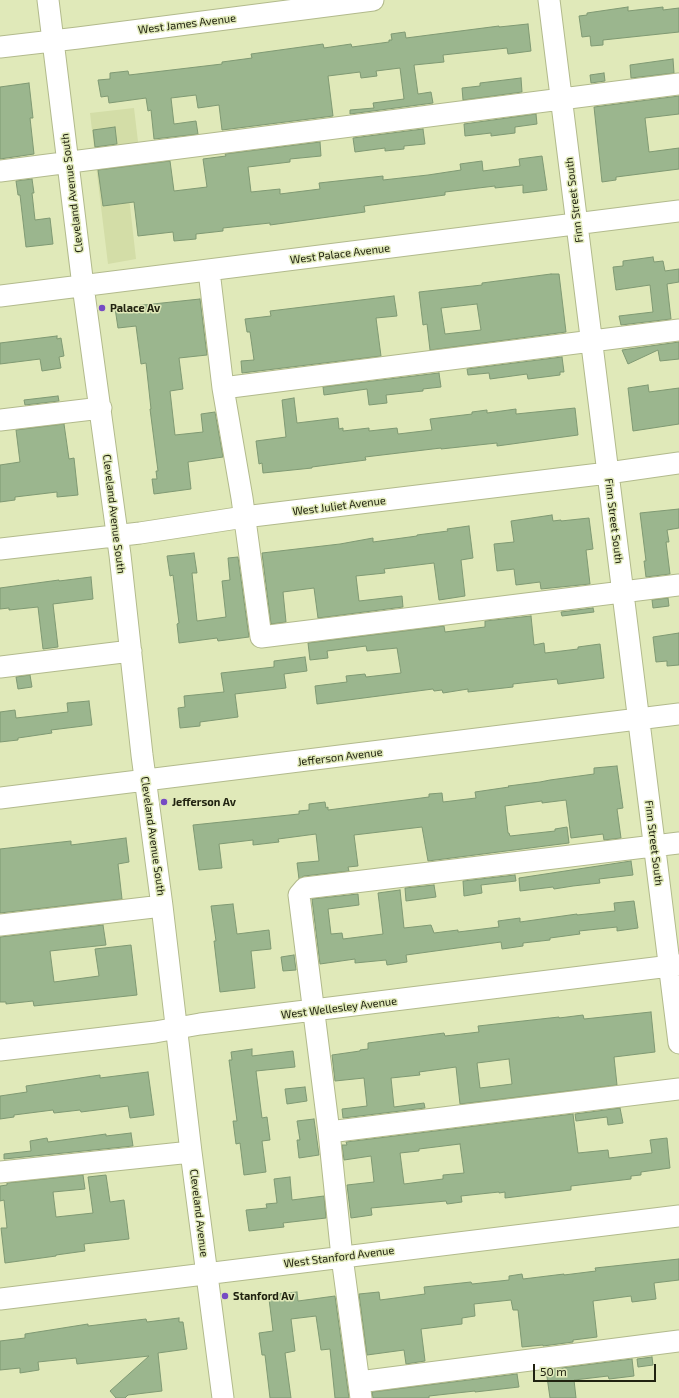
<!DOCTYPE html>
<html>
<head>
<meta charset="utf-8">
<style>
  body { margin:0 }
  #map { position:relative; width:679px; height:1398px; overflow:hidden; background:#e0e9b9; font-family:"Exo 2",sans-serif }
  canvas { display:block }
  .scale { position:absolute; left:533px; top:1364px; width:123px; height:18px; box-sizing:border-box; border:2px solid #202210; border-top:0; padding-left:5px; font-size:12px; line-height:14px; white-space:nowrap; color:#202210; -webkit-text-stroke:3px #e0e9b9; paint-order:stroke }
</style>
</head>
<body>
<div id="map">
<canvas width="679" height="1398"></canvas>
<div class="scale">50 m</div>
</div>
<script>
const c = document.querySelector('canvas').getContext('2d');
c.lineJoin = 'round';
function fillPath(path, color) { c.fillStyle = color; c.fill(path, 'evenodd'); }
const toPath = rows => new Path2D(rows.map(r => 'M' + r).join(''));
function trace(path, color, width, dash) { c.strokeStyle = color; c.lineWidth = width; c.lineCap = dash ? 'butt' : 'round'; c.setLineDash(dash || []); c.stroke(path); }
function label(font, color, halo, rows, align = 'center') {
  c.font = font + ' "Exo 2",sans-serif'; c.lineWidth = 3; c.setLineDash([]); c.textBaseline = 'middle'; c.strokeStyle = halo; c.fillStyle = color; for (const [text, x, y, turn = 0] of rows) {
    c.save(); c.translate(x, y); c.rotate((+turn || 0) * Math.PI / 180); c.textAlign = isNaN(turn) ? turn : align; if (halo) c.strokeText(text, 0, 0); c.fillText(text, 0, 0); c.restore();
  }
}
fillPath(toPath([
  [134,108,139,150,95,156,90,113],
  [125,162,136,259,108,264,96,166]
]), '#d3dda7');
const building = toPath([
  [628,7,628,11,663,7,663,10,679,8,679,32,603,40,603,45,591,46,590,36,582,37,579,16,587,15,587,13,628,7],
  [528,24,531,51,508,54,507,48,443,55,444,62,414,65,418,94,431,92,433,103,350,114,350,110,374,108,373,103,404,99,400,68,376,71,377,76,361,78,360,72,328,76,333,116,222,130,219,105,198,108,196,95,171,98,174,124,196,121,198,134,154,139,151,110,148,111,146,98,109,103,108,96,101,97,98,80,110,79,110,73,128,71,129,75,222,64,222,62,252,58,251,54,323,44,324,48,351,44,352,47,389,42,389,40,392,40,391,34,405,32,406,38,499,26,499,27,528,24],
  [673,59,674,73,631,78,630,65,673,59],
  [604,73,605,81,591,83,590,75,604,73],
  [521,78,522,92,463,100,462,88,480,86,480,83,521,78],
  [29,83,33,118,30,118,34,154,0,159,0,87,29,83],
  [679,96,679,114,645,118,649,152,679,148,679,169,616,177,616,180,602,182,594,107,679,96],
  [536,114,537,124,515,127,515,133,491,136,491,133,465,136,464,124,536,114],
  [115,127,117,144,95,147,93,130,115,127],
  [423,129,425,144,404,146,404,149,385,151,385,148,355,152,353,138,423,129],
  [320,142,321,156,290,159,290,162,248,167,251,192,280,189,280,194,320,189,319,183,383,176,383,180,428,175,461,170,460,164,482,161,483,171,520,166,519,159,542,156,547,190,523,193,523,185,495,188,495,186,445,192,445,195,364,206,365,212,270,225,270,223,223,228,223,231,196,234,196,239,174,241,173,232,138,236,134,202,103,206,98,170,170,161,174,191,207,187,203,159,226,156,225,154,320,142],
  [32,179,34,193,32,193,35,220,50,218,53,244,26,247,20,195,18,195,16,181,32,179],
  [653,257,654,262,663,261,665,271,679,269,679,282,667,284,671,319,621,325,619,316,653,312,650,285,616,290,613,267,623,266,623,261,653,257],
  [551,274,559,274,566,332,430,350,427,324,423,325,419,292,482,285,482,283,551,274],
  [477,304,481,330,445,334,441,308,477,304],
  [394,296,397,316,376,318,381,356,242,373,241,361,254,360,250,332,247,332,245,319,271,316,270,311,394,296],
  [200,299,207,355,179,358,183,389,170,391,175,435,203,432,201,414,215,412,223,457,188,462,191,489,154,494,152,479,157,479,156,471,158,471,150,409,151,409,146,363,141,364,136,326,118,328,115,308,200,299],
  [57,336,57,339,61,338,64,356,59,357,61,368,42,371,40,359,0,364,0,343,57,336],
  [679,342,679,359,660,361,658,350,628,364,622,350,679,342],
  [562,357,564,372,560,372,560,375,528,379,527,374,490,379,489,373,468,375,467,369,562,357],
  [439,373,441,387,423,389,423,391,386,395,387,403,369,405,367,389,324,395,323,387,439,373],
  [648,385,649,392,679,388,679,424,633,431,628,388,648,385],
  [58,396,59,401,25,405,24,400,58,396],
  [294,398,297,423,338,418,339,429,343,428,343,431,369,428,369,431,397,428,398,434,432,430,430,419,472,414,472,412,487,410,487,413,516,409,516,414,575,408,578,435,497,446,497,443,441,449,441,448,365,457,366,460,312,467,312,468,263,473,262,463,259,464,256,441,286,437,282,400,294,398],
  [64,424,69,459,74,458,78,495,57,497,57,492,15,497,15,500,0,502,0,465,20,462,16,430,64,424],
  [679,509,679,528,667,530,669,542,666,542,670,574,646,577,644,561,646,561,640,513,679,509],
  [552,515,553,521,561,520,561,521,589,518,593,549,586,550,590,584,541,589,540,582,516,585,514,569,497,571,494,544,514,542,511,521,552,515],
  [469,526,473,558,461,560,465,596,439,600,434,563,384,569,385,573,356,576,359,601,402,596,403,607,318,618,314,588,283,592,286,622,271,624,262,553,340,544,373,538,373,542,417,536,417,535,448,531,447,529,469,526],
  [194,553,197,573,192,573,197,621,226,617,222,581,230,580,228,558,238,557,249,637,218,641,217,638,179,643,177,624,179,623,173,575,170,576,167,556,194,553],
  [91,577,93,599,53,604,58,647,43,649,38,607,9,610,9,608,0,609,0,588,59,580,59,581,91,577],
  [668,598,669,606,653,608,652,600,668,598],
  [593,608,594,612,562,616,561,612,593,608],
  [531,616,534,645,544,643,545,653,578,649,578,647,600,644,604,678,558,684,557,679,513,684,513,687,468,692,468,689,443,693,442,690,434,691,433,689,317,704,315,686,347,682,346,676,365,674,366,677,401,673,397,648,367,651,366,646,327,651,328,658,310,660,308,643,444,626,445,632,485,627,485,621,531,616],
  [679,633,679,665,667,666,667,661,656,662,653,637,679,633],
  [305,657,307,671,284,674,286,688,235,694,238,717,200,722,200,726,180,728,178,708,185,707,184,696,224,692,221,673,274,667,274,661,305,657],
  [30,675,32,687,18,689,16,677,30,675],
  [89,701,92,725,51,730,52,733,18,738,18,740,0,742,0,712,15,710,16,718,68,712,67,703,89,701],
  [617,766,623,808,617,809,621,838,604,840,603,834,571,838,566,800,542,803,542,801,505,806,508,833,509,833,510,836,555,831,555,829,567,827,569,843,428,861,422,827,354,835,358,866,348,867,349,871,304,876,299,879,297,863,319,861,316,834,278,839,279,842,253,845,253,840,219,844,222,868,199,870,193,825,299,814,299,811,309,810,309,804,325,802,326,808,328,807,328,810,429,797,429,794,442,793,443,802,476,798,475,792,509,787,508,786,540,782,550,780,594,774,594,768,617,766],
  [126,838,129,862,118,864,122,899,0,913,0,849,71,841,71,845,126,838],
  [631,861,633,875,599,879,600,883,573,886,554,889,553,887,520,891,519,878,631,861],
  [515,875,516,881,481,885,482,893,464,896,463,881,515,875],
  [434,885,436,897,406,901,405,888,434,885],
  [400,890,404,928,431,925,434,933,458,930,458,932,499,927,498,921,520,918,520,922,577,914,577,915,615,911,614,903,634,901,638,928,617,931,617,927,579,931,580,934,550,938,550,940,523,943,523,946,502,949,501,942,406,955,407,962,387,965,386,960,355,963,355,959,320,964,312,899,358,894,359,905,328,909,331,934,342,933,343,939,383,934,378,893,400,890],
  [233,904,237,934,269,930,271,949,251,951,255,988,220,992,214,941,216,941,211,906,233,904],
  [103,925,106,945,50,951,54,982,99,976,95,949,131,945,137,995,34,1006,33,1001,6,1004,6,1002,0,1002,0,937,103,925],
  [294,955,296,970,283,971,281,957,294,955],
  [651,1012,655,1052,614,1057,617,1085,460,1104,456,1067,419,1072,420,1075,391,1078,394,1107,424,1103,425,1108,343,1118,342,1109,367,1106,364,1078,335,1081,332,1055,360,1051,360,1050,368,1049,368,1043,444,1033,445,1036,479,1032,478,1026,559,1017,559,1018,583,1015,584,1019,651,1012],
  [509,1059,512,1084,480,1088,477,1063,509,1059],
  [252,1049,252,1056,293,1051,295,1067,256,1071,262,1118,267,1117,270,1140,262,1141,266,1172,244,1175,240,1143,236,1144,233,1121,237,1121,229,1060,232,1060,231,1052,252,1049],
  [148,1072,154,1115,130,1118,128,1106,81,1112,80,1110,54,1113,53,1110,14,1115,14,1117,0,1119,0,1096,27,1092,26,1086,100,1075,100,1078,148,1072],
  [305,1087,307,1101,287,1104,285,1089,305,1087],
  [620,1108,623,1123,608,1125,607,1117,576,1121,575,1114,620,1108],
  [573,1114,578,1153,608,1150,609,1158,652,1153,650,1140,667,1138,670,1168,641,1172,641,1175,631,1176,631,1179,571,1186,571,1190,505,1198,505,1192,499,1193,499,1192,461,1196,462,1202,447,1204,446,1201,371,1208,372,1215,351,1218,347,1185,374,1182,371,1156,344,1160,342,1145,347,1145,346,1142,573,1114],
  [460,1144,464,1173,443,1175,443,1179,404,1184,400,1153,419,1151,419,1149,460,1144],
  [314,1119,319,1155,299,1158,297,1140,300,1140,297,1121,314,1119],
  [131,1133,133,1146,4,1159,4,1154,31,1151,30,1141,47,1138,48,1142,106,1134,106,1136,131,1133],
  [83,1175,85,1189,53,1192,56,1217,93,1213,88,1177,106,1175,110,1202,124,1200,129,1239,84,1244,85,1251,56,1255,56,1256,5,1263,1,1228,7,1228,4,1200,0,1201,0,1186,7,1185,7,1183,83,1175],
  [290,1177,292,1200,324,1196,326,1218,283,1223,284,1227,249,1231,246,1210,267,1208,266,1204,277,1203,274,1179,290,1177],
  [679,1259,679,1280,654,1283,656,1299,632,1302,631,1296,593,1301,597,1337,573,1340,573,1342,543,1346,543,1345,522,1347,518,1310,513,1310,511,1300,474,1304,475,1316,462,1318,462,1324,421,1329,425,1361,406,1364,404,1350,367,1355,359,1294,379,1292,380,1300,425,1294,424,1287,471,1282,472,1284,509,1280,509,1276,522,1274,523,1279,564,1274,564,1275,596,1271,595,1268,679,1259],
  [297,1292,298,1301,335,1296,349,1398,335,1398,330,1349,321,1350,316,1316,291,1319,295,1351,285,1353,291,1398,270,1398,265,1355,262,1355,259,1333,273,1331,269,1299,277,1298,277,1294,297,1292],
  [179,1318,179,1322,183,1322,187,1349,158,1353,162,1391,128,1395,125,1398,116,1398,110,1391,149,1356,77,1364,76,1358,38,1362,39,1370,20,1373,20,1368,0,1370,0,1341,25,1338,25,1334,88,1324,88,1326,146,1319,147,1322,179,1318],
  [652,1357,653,1365,638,1367,637,1359,652,1357],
  [632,1359,634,1376,609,1379,608,1376,574,1380,576,1398,550,1398,546,1370,632,1359],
  [517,1374,519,1387,475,1392,475,1391,429,1396,429,1398,373,1398,372,1392,517,1374]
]);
fillPath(building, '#9bb68e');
trace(building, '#7f9973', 1);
const minor = toPath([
  [48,0,83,286,120,555,142,755,162,906,191,1152,223,1398],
  [549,0,679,1043],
  [0,47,78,38,373,0],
  [0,171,679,84],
  [209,271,223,388,242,498,261,637,679,585],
  [0,296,679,211],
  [223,388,679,330],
  [0,420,101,408],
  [0,549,140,533,244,517,608,473,679,463],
  [0,667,131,651],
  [0,798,679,714],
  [0,925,162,906],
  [0,1050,155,1032,200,1024,679,965],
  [329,1132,679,1089],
  [0,1172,191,1152],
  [0,1299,679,1216],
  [359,1382,679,1341],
  [361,1398,342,1257,329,1132,299,895,305,888,679,843]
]);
trace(minor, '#b2ba8c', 23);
trace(minor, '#fff', 21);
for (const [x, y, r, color] of [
  [102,308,4,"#764bc4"],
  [164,802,4,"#764bc4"],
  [225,1296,4,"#764bc4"]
]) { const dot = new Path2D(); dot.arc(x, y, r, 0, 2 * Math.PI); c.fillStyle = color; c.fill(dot); trace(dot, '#e0e9b9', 1.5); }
label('11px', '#202210', '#e0e9b9', [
  ["West James Avenue",187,24,-7],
  ["Cleveland Avenue South",72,193,-97],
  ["Finn Street South",574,200,-97],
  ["West Palace Avenue",340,254,-7],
  ["West Juliet Avenue",339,506,-7],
  ["Cleveland Avenue South",114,514,83],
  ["Finn Street South",614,521,83],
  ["Jefferson Avenue",340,757,-7],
  ["Cleveland Avenue South",153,836,82],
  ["Finn Street South",654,843,83],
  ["West Wellesley Avenue",339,1008,-7],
  ["Cleveland Avenue",199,1213,83],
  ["West Stanford Avenue",339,1257,-7]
]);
label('bold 11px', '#202210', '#e0e9b9', [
  ["Palace Av",110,308],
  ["Jefferson Av",172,802],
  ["Stanford Av",233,1296]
], 'left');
</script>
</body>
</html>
